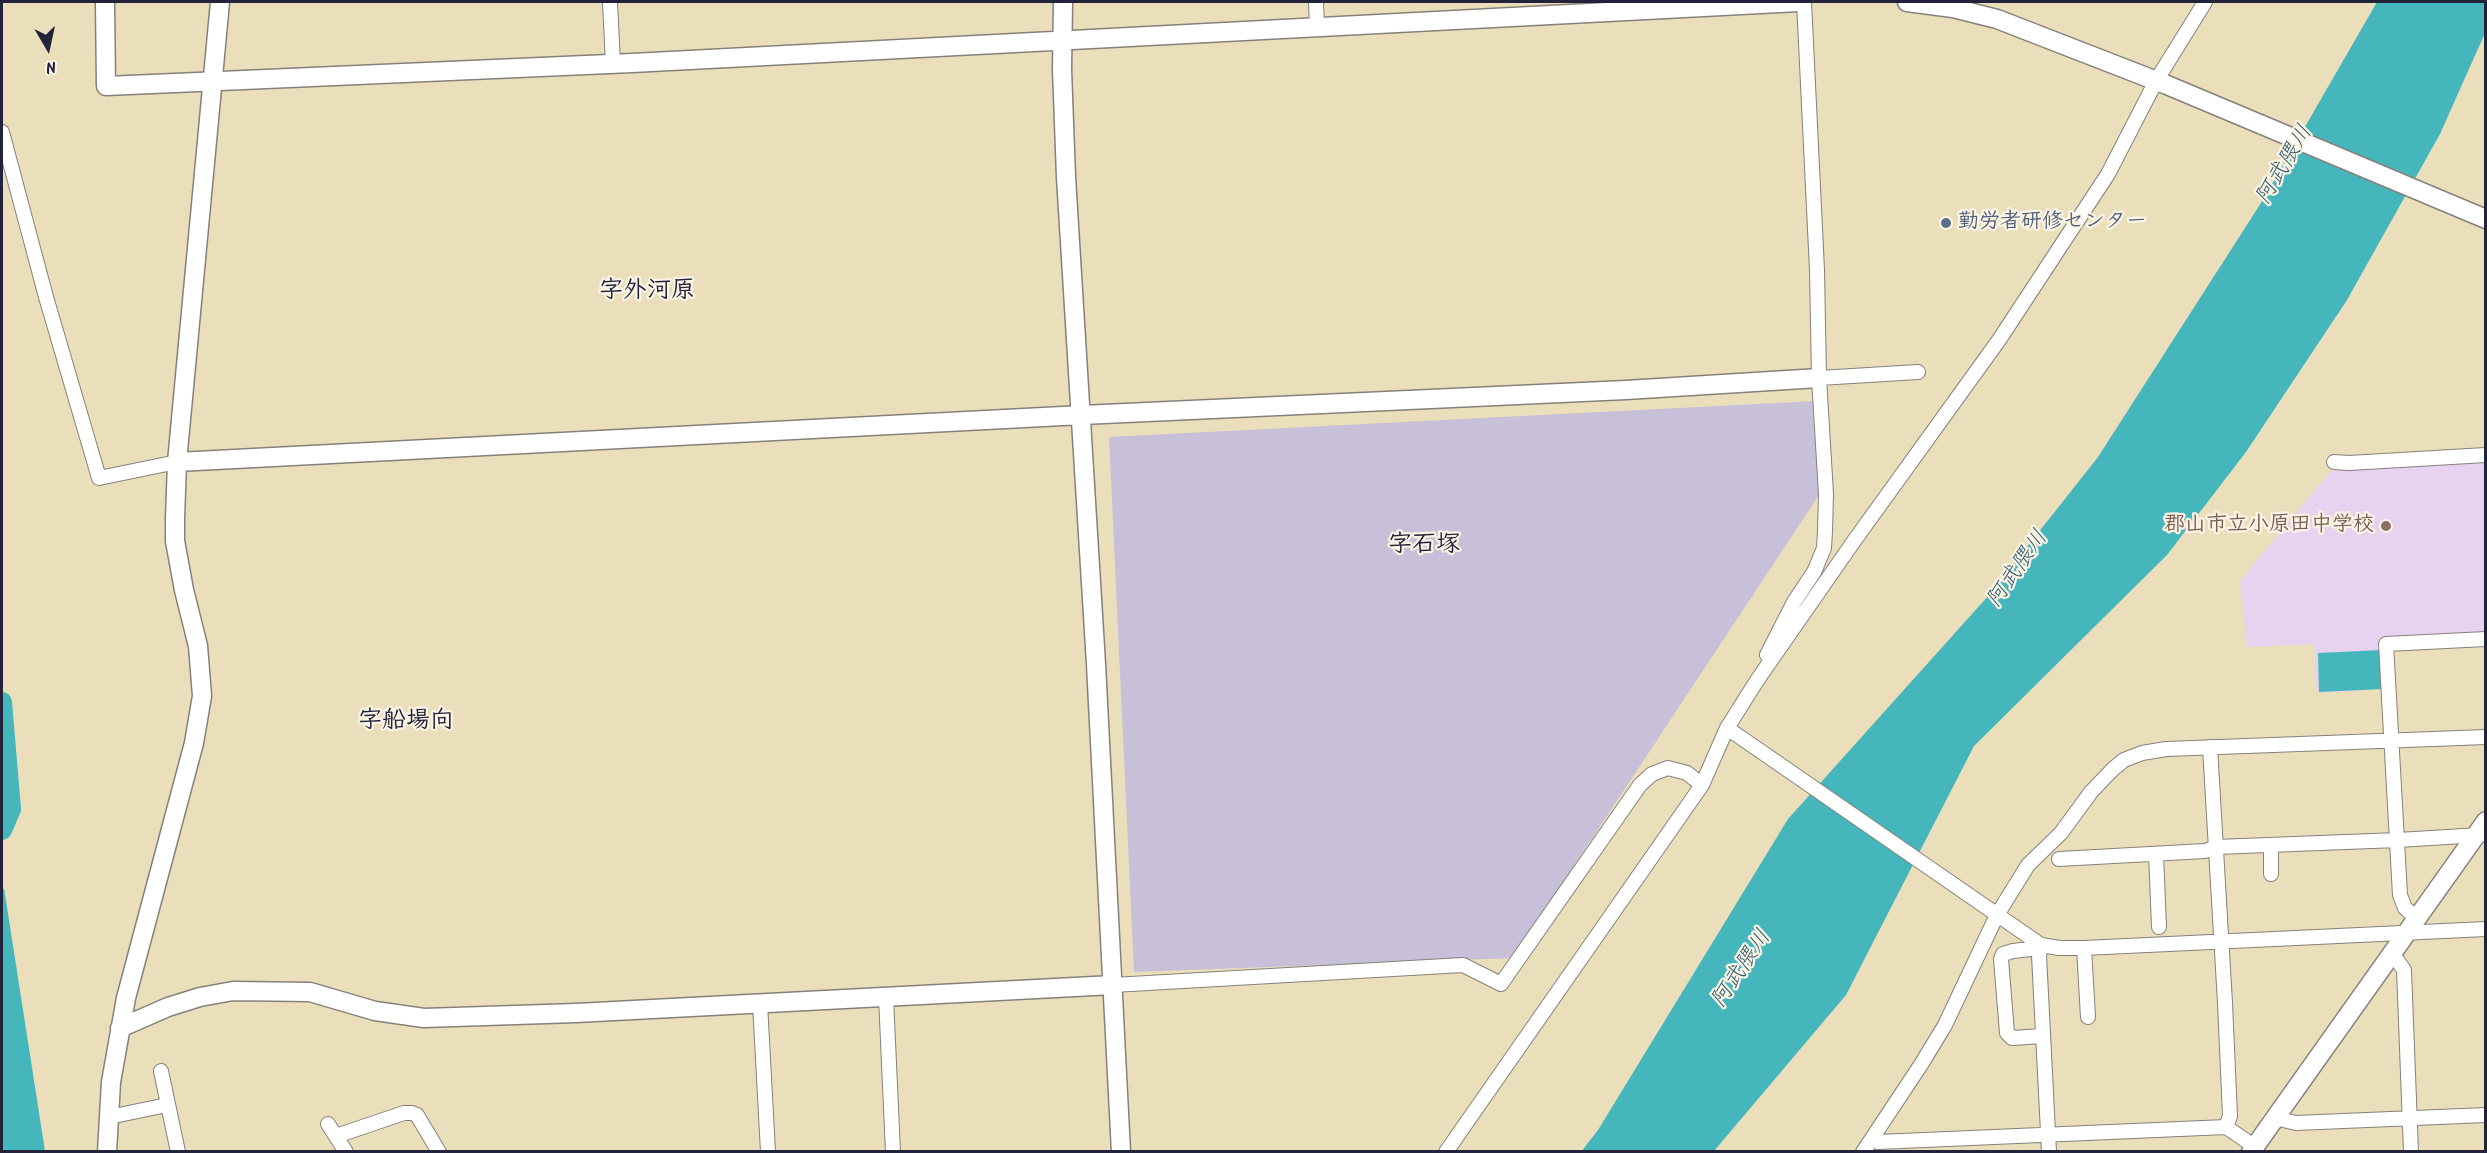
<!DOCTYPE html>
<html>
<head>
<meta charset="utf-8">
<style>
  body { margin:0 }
  #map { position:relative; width:2487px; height:1153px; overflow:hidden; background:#eadfba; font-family:Kalam,sans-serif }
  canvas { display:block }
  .frame { position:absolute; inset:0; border:3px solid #22223b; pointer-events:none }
  .north { position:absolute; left:18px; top:18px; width:60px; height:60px; -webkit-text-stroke:4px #fcf5e5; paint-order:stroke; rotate:171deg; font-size:16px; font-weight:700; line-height:24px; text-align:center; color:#22223b }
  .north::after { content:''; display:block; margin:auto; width:21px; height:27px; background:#22223b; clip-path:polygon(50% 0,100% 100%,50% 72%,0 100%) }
</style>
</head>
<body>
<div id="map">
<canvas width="2487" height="1153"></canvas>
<div class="frame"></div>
<div class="north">N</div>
</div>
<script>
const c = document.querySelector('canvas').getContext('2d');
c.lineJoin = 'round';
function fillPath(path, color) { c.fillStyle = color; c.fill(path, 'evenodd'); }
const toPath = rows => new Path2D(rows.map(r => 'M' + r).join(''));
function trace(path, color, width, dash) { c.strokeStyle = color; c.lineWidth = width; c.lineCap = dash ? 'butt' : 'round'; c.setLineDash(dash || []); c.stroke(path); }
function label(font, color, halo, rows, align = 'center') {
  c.font = font + ' Kalam,"Klee One",sans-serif'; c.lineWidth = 4.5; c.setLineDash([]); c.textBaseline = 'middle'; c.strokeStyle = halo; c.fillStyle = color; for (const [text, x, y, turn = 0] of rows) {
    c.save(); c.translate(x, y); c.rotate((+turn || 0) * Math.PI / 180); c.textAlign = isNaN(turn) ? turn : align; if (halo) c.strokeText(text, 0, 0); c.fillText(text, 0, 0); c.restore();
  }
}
fillPath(toPath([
  [2485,461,2485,635,2381,640,2383,689,2317,693,2314,644,2247,647,2240,581,2331,471]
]), '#e7d2ef');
fillPath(toPath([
  [1816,401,1819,495,1513,958,1134,972,1109,437]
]), '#c8bfd8');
fillPath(toPath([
  [2377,2,2485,2,2485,33,2440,134,2347,300,2246,452,2167,555,1974,746,1846,995,1714,1151,1581,1152,1598,1130,1788,819,1989,595,2098,457,2261,203],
  [2381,650,2383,689,2319,692,2318,653],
  [4,888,45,1151,2,1151,2,892]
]), '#46b6bd');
trace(toPath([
  [2,702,11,809,2,830]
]), '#46b6bd', 20);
const street = toPath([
  [610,2,613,64],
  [1316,2,1317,27],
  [2,132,46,297,99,478,177,462],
  [1819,378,1918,372],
  [2334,462,2349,463,2486,455],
  [1767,655,1794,602,1814,572,1824,548,1825,531,1826,494,1819,378,1817,270,1804,2],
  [1727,728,2041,945,2059,948,2084,948,2486,929],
  [2210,747,2225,1003,2230,1116,2226,1127],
  [2271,845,2271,874],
  [2156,854,2159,927],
  [2059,859,2205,851,2216,847,2398,840,2480,835],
  [2416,918,2405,908,2400,895,2386,644,2486,639],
  [2041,945,2039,955,2049,1152],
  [2039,948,2013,951,2003,954,2001,959,2007,1033,2012,1038,2043,1036],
  [2084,948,2088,1017],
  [2392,953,2404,970,2411,1152],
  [1113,985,1463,965,1501,984,1640,785,1652,774,1668,768,1687,773,1702,785],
  [886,997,893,1152],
  [760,1003,768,1152],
  [161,1071,178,1152],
  [109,1117,167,1105],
  [2275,1118,2296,1123,2486,1115],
  [328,1124,346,1152],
  [336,1136,404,1113,412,1113,417,1115,439,1152],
  [1871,1140,1878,1142,2226,1127,2254,1146],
  [1446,1152,1702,785,1727,728,1758,679,1854,541,1999,340,2108,174,2156,81,2205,2],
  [1863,1152,1922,1063,1945,1025,1997,915,2028,865,2061,833,2091,792,2113,769,2124,760,2142,753,2166,749,2486,737]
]);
const secondary = toPath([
  [105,2,106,86,632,63,1799,2],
  [1063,2,1062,69,1066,177,1096,664,1121,1152],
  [1907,2,1953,8,1997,19,2167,85,2486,219],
  [177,462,1082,415,1626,390,1819,378],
  [120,1028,168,1007,200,997,233,991,310,992,375,1011,424,1018,576,1013,1113,985],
  [107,1152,111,1082,126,998,194,743,202,696,198,646,184,590,175,541,175,519,177,462,220,2],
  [2251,1152,2486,821]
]);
trace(street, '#86807a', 16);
trace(secondary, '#86807a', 21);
trace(street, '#fff', 14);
trace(secondary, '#fff', 18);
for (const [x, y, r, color] of [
  [1946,223,6,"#5c6f8a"],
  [2386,526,6,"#8d6e63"]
]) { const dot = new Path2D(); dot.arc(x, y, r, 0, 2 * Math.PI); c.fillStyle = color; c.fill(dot); trace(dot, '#fcf5e5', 2); }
label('bold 21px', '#4e5e75', '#fcf5e5', [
  ["勤労者研修センター",1958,223]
], 'left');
label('bold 21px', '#785e54', '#fcf5e5', [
  ["郡山市立小原田中学校",2374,526]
], 'right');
label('italic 22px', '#305d6f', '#fcf5e5', [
  ["阿武隈川",2286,166,-59],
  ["阿武隈川",2019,570,-55],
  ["阿武隈川",1743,970,-56]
]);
label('bold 24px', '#22223b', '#fcf5e5', [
  ["字外河原",647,293],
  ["字石塚",1424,547],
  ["字船場向",406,723]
]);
</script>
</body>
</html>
